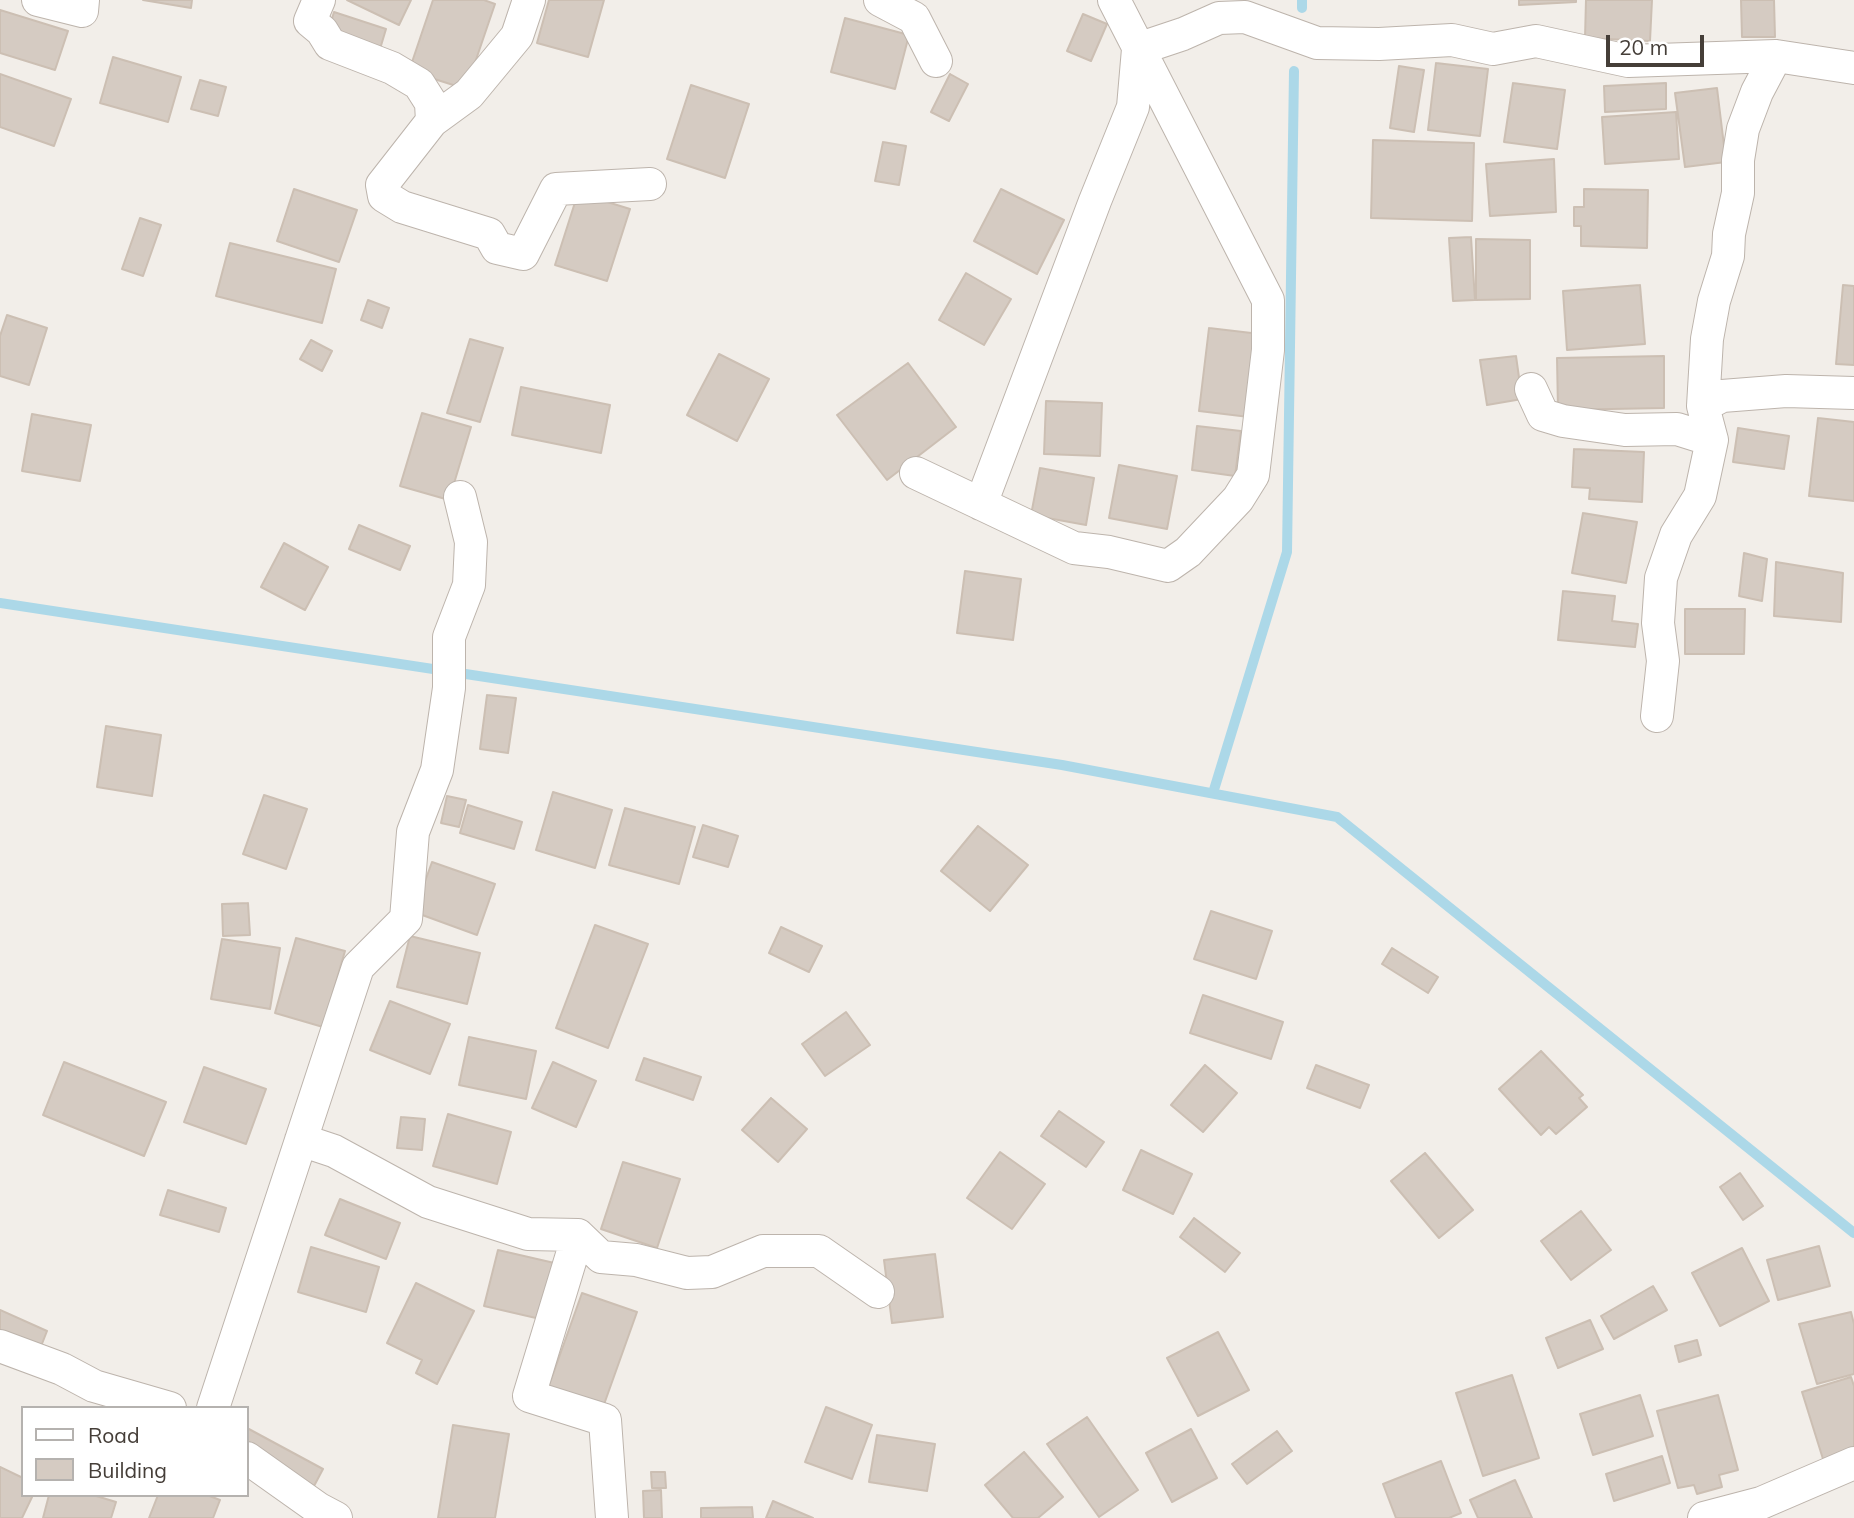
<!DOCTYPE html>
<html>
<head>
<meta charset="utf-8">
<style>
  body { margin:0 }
  #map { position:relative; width:1854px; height:1518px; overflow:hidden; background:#f2eee9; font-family:Mulish,sans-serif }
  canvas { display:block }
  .legend { position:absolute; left:21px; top:1406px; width:228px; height:91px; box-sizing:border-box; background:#fff; border:2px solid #b5b2af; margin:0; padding:9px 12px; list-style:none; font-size:21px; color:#453e38 }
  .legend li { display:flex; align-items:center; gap:14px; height:35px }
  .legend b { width:35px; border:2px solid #b5b2af }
  .scale { position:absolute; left:1606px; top:35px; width:98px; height:32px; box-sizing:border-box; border:4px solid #453e38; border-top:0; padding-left:9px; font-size:21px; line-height:24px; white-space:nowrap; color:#453e38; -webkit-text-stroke:5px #fff; paint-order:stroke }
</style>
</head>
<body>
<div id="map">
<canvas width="1854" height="1518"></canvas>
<ul class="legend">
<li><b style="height:9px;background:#fff"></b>Road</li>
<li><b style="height:19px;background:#d5cbc2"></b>Building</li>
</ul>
<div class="scale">20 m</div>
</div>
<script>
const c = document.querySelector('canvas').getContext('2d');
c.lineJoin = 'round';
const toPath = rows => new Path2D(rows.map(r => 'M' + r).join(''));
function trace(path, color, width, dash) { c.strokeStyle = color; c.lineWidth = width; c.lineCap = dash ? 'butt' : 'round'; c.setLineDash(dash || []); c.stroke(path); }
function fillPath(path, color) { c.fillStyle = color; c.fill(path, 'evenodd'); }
trace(toPath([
  [1302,8,1302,0],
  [0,603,1062,765,1337,817,1854,1233],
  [1213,793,1287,552,1294,71]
]), '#acd8e8', 10);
const building = toPath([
  [143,0,192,0,191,8,143,0],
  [347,0,411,0,399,25,347,0],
  [433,0,484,0,495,4,466,89,409,71,433,0],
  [549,0,604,0,588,57,537,43,549,0],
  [1519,0,1576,0,1576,2,1519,5,1519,0],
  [1586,0,1652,0,1650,41,1585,38,1586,0],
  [1741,0,1774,0,1775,37,1742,37,1741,0],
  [0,10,68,31,55,70,0,53,0,10],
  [334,12,386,29,380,49,328,32,334,12],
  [1083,14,1107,24,1091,61,1067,51,1083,14],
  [845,18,909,35,895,89,831,72,845,18],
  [113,57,181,77,168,122,100,103,113,57],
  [1436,63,1488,69,1480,136,1428,130,1436,63],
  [1399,66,1424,70,1414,132,1390,128,1399,66],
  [0,74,71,99,54,146,0,127,0,74],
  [950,74,968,84,949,121,931,112,950,74],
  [200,80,226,87,218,116,191,109,200,80],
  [1513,83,1565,90,1557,149,1504,142,1513,83],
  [1666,83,1666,109,1605,112,1604,86,1666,83],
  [691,85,749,104,725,178,667,159,691,85],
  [1717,88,1726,162,1685,167,1675,93,1717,88],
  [1676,112,1679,159,1605,164,1602,117,1676,112],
  [1373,140,1474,143,1472,221,1371,218,1373,140],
  [883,142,906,146,899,185,875,181,883,142],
  [1554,159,1556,212,1490,216,1486,164,1554,159],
  [294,189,357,210,339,262,277,241,294,189],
  [1001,189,1064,220,1037,274,974,241,1001,189],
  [1584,189,1648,190,1647,248,1581,246,1581,226,1574,226,1574,207,1584,207,1584,189],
  [578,193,630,209,607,281,555,265,578,193],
  [140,218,161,225,143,276,122,269,140,218],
  [1471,237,1475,300,1453,301,1449,238,1471,237],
  [1476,239,1530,240,1530,299,1476,300,1476,239],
  [230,243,336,269,322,323,216,296,230,243],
  [966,273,1011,299,984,345,939,320,966,273],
  [1640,285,1645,344,1567,350,1563,291,1640,285],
  [1843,285,1854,286,1854,365,1836,364,1843,285],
  [368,300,389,308,382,328,361,320,368,300],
  [7,315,47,328,29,385,0,376,0,336,7,315],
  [1209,328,1260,334,1249,417,1199,411,1209,328],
  [470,339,503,348,480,422,447,413,470,339],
  [311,340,332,351,322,371,300,359,311,340],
  [719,354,769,379,737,441,687,415,719,354],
  [1516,356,1522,399,1487,405,1480,360,1516,356],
  [1664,356,1664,408,1558,410,1557,358,1664,356],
  [908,363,956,427,887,480,837,415,908,363],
  [521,387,610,405,601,453,512,435,521,387],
  [1046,401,1102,403,1100,456,1044,454,1046,401],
  [422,413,471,427,449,500,400,486,422,413],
  [32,414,91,425,80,481,22,471,32,414],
  [1818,418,1854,422,1854,501,1809,496,1818,418],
  [1197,426,1241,431,1235,476,1192,470,1197,426],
  [1738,428,1789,436,1784,469,1733,462,1738,428],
  [1574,449,1644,452,1642,502,1589,499,1590,488,1572,487,1574,449],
  [1119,465,1177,476,1167,529,1109,518,1119,465],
  [1040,468,1094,478,1086,525,1031,515,1040,468],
  [1583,513,1637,522,1626,583,1572,573,1583,513],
  [359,525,410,546,400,570,349,549,359,525],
  [284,543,328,567,305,610,261,587,284,543],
  [1744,553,1767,559,1762,601,1739,596,1744,553],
  [1776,562,1843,573,1841,622,1774,616,1776,562],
  [965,571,1021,579,1013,640,957,633,965,571],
  [1563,591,1615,596,1612,621,1638,624,1635,647,1558,640,1563,591],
  [1685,609,1745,609,1744,654,1685,654,1685,609],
  [487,695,516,698,508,753,480,749,487,695],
  [106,726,161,735,152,796,97,787,106,726],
  [553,792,612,810,595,868,536,850,553,792],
  [264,795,307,809,286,869,243,854,264,795],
  [447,796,466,800,459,827,441,823,447,796],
  [468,805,522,822,514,849,460,833,468,805],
  [625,808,695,827,679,884,609,865,625,808],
  [703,825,738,836,728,867,693,857,703,825],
  [978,826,1028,865,990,911,941,871,978,826],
  [432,862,495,884,477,935,414,912,432,862],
  [248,903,250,935,223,936,222,904,248,903],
  [1211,911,1272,931,1256,979,1194,959,1211,911],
  [595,925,648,944,608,1048,556,1028,595,925],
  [781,927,822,946,809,972,769,953,781,927],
  [410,936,480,953,467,1004,397,987,410,936],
  [296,938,345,951,323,1027,275,1013,296,938],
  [222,939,280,948,270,1009,211,999,222,939],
  [1392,948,1438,977,1428,993,1382,964,1392,948],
  [1203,995,1283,1022,1271,1059,1190,1033,1203,995],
  [390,1001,450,1024,430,1074,370,1050,390,1001],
  [846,1012,870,1045,825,1076,802,1044,846,1012],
  [469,1037,536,1051,526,1099,459,1085,469,1037],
  [1541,1051,1583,1095,1579,1098,1587,1107,1556,1134,1549,1127,1541,1135,1499,1089,1541,1051],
  [644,1058,701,1077,693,1100,636,1080,644,1058],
  [64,1062,166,1102,144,1156,43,1115,64,1062],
  [553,1062,596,1081,576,1127,532,1108,553,1062],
  [1205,1065,1237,1093,1203,1132,1171,1105,1205,1065],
  [1316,1065,1369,1085,1360,1108,1307,1088,1316,1065],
  [204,1067,266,1089,246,1144,184,1122,204,1067],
  [771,1098,807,1129,778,1162,742,1130,771,1098],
  [1059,1111,1104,1142,1086,1167,1041,1136,1059,1111],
  [448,1114,511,1132,497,1184,433,1166,448,1114],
  [401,1117,425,1119,422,1150,397,1148,401,1117],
  [1141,1150,1192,1174,1173,1214,1123,1190,1141,1150],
  [1000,1152,1045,1184,1012,1229,967,1198,1000,1152],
  [1425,1153,1473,1210,1439,1238,1391,1181,1425,1153],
  [623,1162,680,1179,657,1248,601,1229,623,1162],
  [1740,1173,1763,1206,1743,1220,1720,1187,1740,1173],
  [168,1190,226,1208,219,1232,160,1215,168,1190],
  [340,1199,400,1223,386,1259,325,1235,340,1199],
  [1581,1211,1611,1250,1571,1280,1541,1241,1581,1211],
  [1194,1218,1240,1253,1225,1272,1180,1237,1194,1218],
  [1819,1246,1830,1286,1778,1300,1767,1260,1819,1246],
  [311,1247,379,1267,366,1312,298,1292,311,1247],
  [1742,1248,1769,1301,1720,1326,1692,1273,1742,1248],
  [498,1250,563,1265,549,1321,484,1306,498,1250],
  [935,1254,943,1317,892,1323,884,1260,935,1254],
  [416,1283,474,1311,437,1384,416,1373,422,1360,387,1343,416,1283],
  [1653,1286,1667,1310,1614,1339,1601,1316,1653,1286],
  [582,1293,637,1312,602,1410,547,1391,582,1293],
  [0,1310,47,1331,38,1354,0,1337,0,1310],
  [1851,1312,1854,1324,1854,1374,1817,1384,1799,1324,1851,1312],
  [1590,1320,1603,1349,1558,1368,1546,1338,1590,1320],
  [1218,1332,1249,1390,1198,1416,1167,1358,1218,1332],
  [1697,1340,1701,1355,1679,1362,1675,1346,1697,1340],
  [1512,1375,1539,1458,1483,1476,1456,1393,1512,1375],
  [1851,1377,1854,1386,1854,1450,1823,1459,1802,1392,1851,1377],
  [1640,1395,1653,1436,1593,1455,1580,1414,1640,1395],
  [1718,1395,1738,1470,1719,1475,1722,1487,1697,1494,1694,1485,1678,1488,1657,1411,1718,1395],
  [826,1407,872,1425,852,1479,805,1462,826,1407],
  [1087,1417,1138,1490,1099,1517,1047,1444,1087,1417],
  [453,1425,509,1434,495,1518,438,1518,453,1425],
  [247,1428,323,1469,314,1486,247,1451,247,1428],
  [1191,1429,1217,1478,1172,1502,1146,1453,1191,1429],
  [1277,1431,1292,1451,1247,1484,1232,1464,1277,1431],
  [877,1435,935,1444,927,1491,869,1482,877,1435],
  [1024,1452,1063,1497,1038,1518,1013,1518,985,1485,1024,1452],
  [1662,1456,1670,1483,1614,1501,1606,1474,1662,1456],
  [1441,1461,1461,1513,1449,1518,1396,1518,1383,1484,1441,1461],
  [0,1467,23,1478,23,1495,33,1495,22,1518,0,1518,0,1467],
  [651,1472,665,1472,666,1488,652,1488,651,1472],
  [1515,1480,1532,1518,1478,1518,1470,1500,1515,1480],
  [661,1490,662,1518,644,1518,643,1491,661,1490],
  [49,1495,93,1495,116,1502,111,1518,43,1518,49,1495],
  [158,1495,207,1495,220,1500,213,1518,149,1518,158,1495],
  [773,1501,813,1518,766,1518,773,1501],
  [752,1507,753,1518,701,1518,701,1508,752,1507]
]);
fillPath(building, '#d5cbc2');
trace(building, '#ccbfb3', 2);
const minor = toPath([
  [38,0,82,11,83,0],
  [319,0,310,21,322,31,330,44,392,68,419,84,431,103,432,121],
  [529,0,517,36,469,94,432,121,382,185,384,196,402,207,489,234,497,248,523,254,556,189,650,184],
  [880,0,914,18,936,61],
  [1138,49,1183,34,1219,18,1245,17,1317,43,1379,44,1452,40,1493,49,1536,41,1628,61,1776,56,1854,68],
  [1531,389,1543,415,1563,421,1625,430,1677,429,1712,440],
  [1703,406,1722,396,1786,391,1854,393],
  [916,473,1074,548,1109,552,1168,566,1188,552,1238,499,1253,475,1268,350,1268,300,1114,0],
  [981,504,1095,201,1133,107,1138,49],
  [1657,716,1663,661,1658,623,1661,578,1676,535,1700,496,1712,440,1703,406,1707,339,1714,301,1728,256,1729,234,1738,193,1738,160,1743,129,1757,92,1776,56],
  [301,1140,334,1151,428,1202,528,1234,578,1235,601,1257,636,1260,687,1273,712,1272,763,1251,819,1251,878,1292],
  [578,1235,529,1396,605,1420,612,1518],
  [0,1346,62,1369,94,1386,170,1408],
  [213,1408,358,967,406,919,413,832,437,770,449,688,449,637,469,585,471,542,460,497],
  [247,1458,319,1509,336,1518],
  [1704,1518,1761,1503,1854,1463]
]);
trace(minor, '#bdb4ac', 34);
trace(minor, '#fff', 32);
</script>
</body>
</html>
